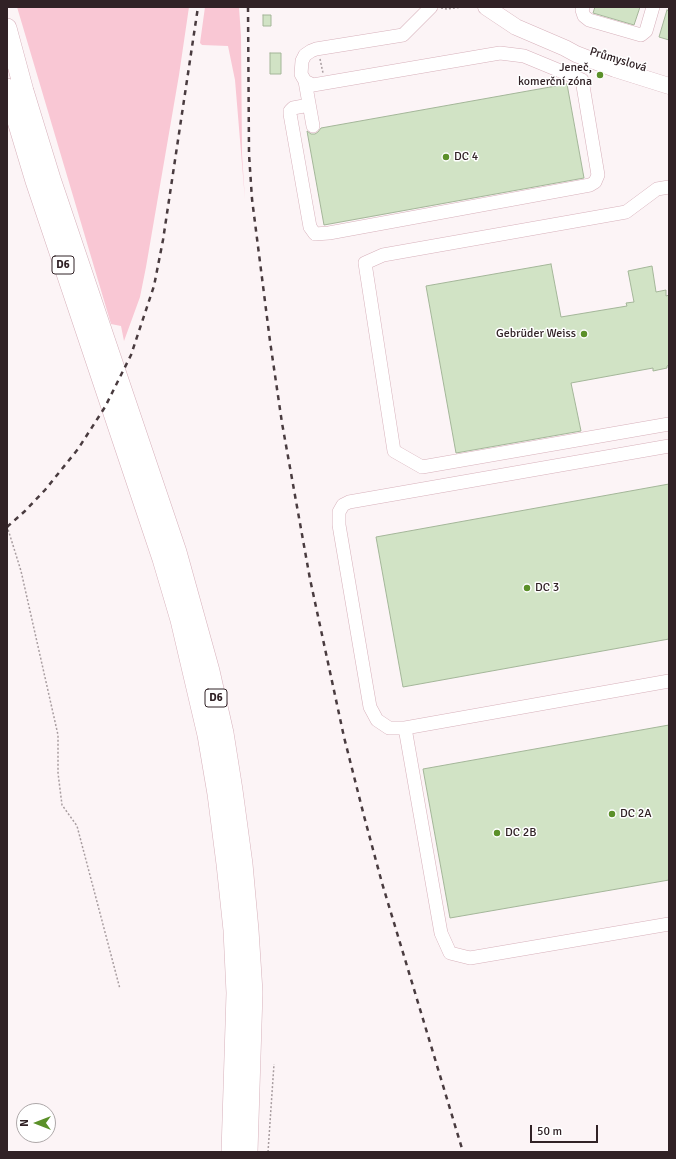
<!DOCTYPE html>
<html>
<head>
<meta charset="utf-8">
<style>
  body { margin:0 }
  #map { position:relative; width:676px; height:1159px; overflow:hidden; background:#fcf4f6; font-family:Signika,sans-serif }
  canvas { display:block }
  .frame { position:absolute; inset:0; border:8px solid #312226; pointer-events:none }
  .north { position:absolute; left:16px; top:1103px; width:40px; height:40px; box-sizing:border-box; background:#fff; border:1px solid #ada7a8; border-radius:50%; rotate:270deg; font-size:11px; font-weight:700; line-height:16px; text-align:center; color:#312226 }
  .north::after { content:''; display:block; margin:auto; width:14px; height:18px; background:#5b9029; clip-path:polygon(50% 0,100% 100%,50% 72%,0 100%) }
  .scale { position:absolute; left:530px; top:1125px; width:68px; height:18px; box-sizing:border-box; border:2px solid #312226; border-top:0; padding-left:5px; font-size:12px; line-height:14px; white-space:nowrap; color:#312226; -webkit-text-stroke:3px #fff; paint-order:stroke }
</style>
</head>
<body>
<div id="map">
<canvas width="676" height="1159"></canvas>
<div class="frame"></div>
<div class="north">N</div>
<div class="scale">50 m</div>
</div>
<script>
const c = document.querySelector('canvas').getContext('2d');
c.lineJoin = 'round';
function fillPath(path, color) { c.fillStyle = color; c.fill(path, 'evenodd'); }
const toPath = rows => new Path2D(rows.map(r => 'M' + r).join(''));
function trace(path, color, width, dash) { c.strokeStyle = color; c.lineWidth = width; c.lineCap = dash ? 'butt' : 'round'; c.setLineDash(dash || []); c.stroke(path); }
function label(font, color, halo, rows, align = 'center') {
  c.font = font + ' Signika,sans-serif'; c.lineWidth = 3; c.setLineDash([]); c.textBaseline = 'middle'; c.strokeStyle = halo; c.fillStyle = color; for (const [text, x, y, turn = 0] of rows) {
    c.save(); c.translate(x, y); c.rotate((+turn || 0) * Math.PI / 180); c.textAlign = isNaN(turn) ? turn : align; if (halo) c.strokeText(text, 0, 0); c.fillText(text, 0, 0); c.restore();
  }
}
fillPath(toPath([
  [17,7,189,7,179,75,146,267,140,297,124,341,121,326,111,324],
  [205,7,239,7,241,36,242,154,245,200,235,80,228,46,202,45,200,43]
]), '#f9c7d4');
const building = toPath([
  [595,7,640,7,634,25,593,13,595,7],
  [667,10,669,11,669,40,659,37,667,10],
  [263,15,271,15,271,26,263,26,263,15],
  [270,53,281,53,281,74,270,74,270,53],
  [567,84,584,178,324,225,307,131,311,134,315,134,318,132,321,128,567,84],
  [551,264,561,317,627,306,626,303,634,302,628,271,652,266,656,292,666,290,666,296,669,295,669,365,667,366,667,368,653,371,653,368,571,383,581,431,456,453,426,286,551,264],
  [669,484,669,639,403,687,376,537,669,484],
  [669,725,669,880,450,918,423,769,669,725]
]);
fillPath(building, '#d1e3c5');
trace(building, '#a4b699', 1);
const minor = toPath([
  [583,7,582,10,584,16,589,20,641,35,646,31,653,7],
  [305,81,313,126],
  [309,105,293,108,290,111,290,114,310,227,315,234,329,233,590,185,595,182,598,175,582,80,524,56,500,53,313,85,305,81,301,74,302,61,305,55,311,51,316,49,403,35,431,7],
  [669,187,657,189,626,212,383,255,365,263,394,451,422,467,669,424],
  [669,446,349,502,343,505,339,512,339,525,370,707,377,720,389,728,405,728,669,681],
  [405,728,441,933,450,953,470,958,669,924]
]);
const major = toPath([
  [486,7,516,27,565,48,576,54,615,69,669,86]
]);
const highway = toPath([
  [7,28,24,91,51,179,177,552,210,671,224,733,233,790,243,864,249,930,253,992,248,1152],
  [7,88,35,181,162,559,180,620,207,735,217,794,226,864,233,930,236,993,231,1152]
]);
trace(minor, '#d7b1bb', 14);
trace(major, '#d7b1bb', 17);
trace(highway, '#d7b1bb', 20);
trace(toPath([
  [441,8,447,9,463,7],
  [320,59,323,73],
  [7,526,21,571,58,735,58,773,62,805,77,826,120,989],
  [268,1152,274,1064]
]), '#a89da0', 1.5, [2, 2]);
trace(minor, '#fff', 13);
trace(major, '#fff', 16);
trace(highway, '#fff', 19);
trace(toPath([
  [248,7,249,154,252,199,270,341,282,423,310,579,344,737,364,816,382,883,463,1152],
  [7,527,25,511,45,490,78,449,105,407,131,355,154,286,163,240,198,7]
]), '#493b3f', 2.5, [5, 5]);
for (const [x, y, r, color] of [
  [600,75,4,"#5b9029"],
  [446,157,4,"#5b9029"],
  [584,334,4,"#5b9029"],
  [527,588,4,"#5b9029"],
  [612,814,4,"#5b9029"],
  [497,833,4,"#5b9029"]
]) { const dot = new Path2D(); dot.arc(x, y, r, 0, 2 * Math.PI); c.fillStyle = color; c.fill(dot); trace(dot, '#fff', 1.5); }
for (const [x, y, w] of [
  [63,265,22],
  [216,698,22]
]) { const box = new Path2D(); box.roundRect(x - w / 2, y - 9, w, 18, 3); c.fillStyle = '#fff'; c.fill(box); trace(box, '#312226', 1); }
label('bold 11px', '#312226', null, [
  ["D6",63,265],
  ["D6",216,698]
]);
label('12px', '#312226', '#fff', [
  ["Průmyslová",618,60,17]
]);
label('12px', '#312226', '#fff', [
  ["Jeneč,",592,68,"right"],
  ["komerční zóna",592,82,"right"],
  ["DC 4",454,157],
  ["Gebrüder Weiss",576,334,"right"],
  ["DC 3",535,588],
  ["DC 2A",620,814],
  ["DC 2B",505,833]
], 'left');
</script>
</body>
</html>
